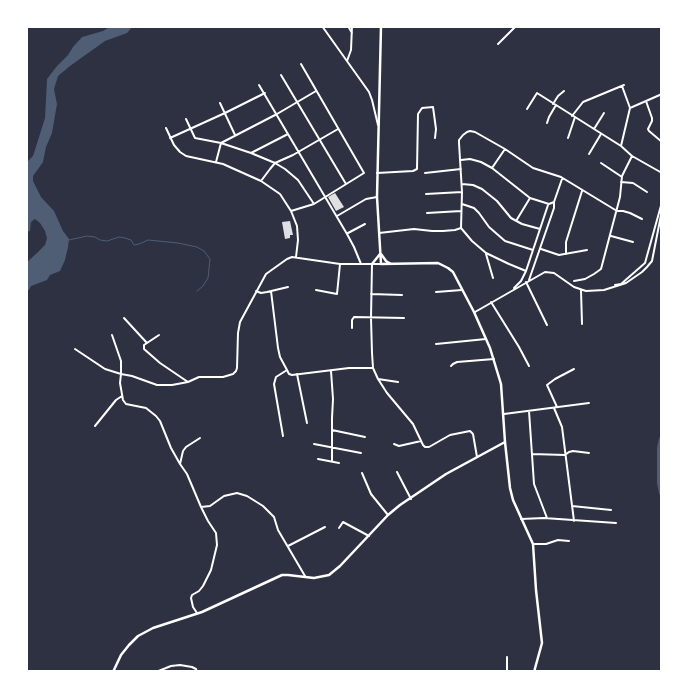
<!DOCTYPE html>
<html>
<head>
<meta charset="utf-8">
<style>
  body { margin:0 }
  #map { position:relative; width:688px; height:698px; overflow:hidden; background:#2d3142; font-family:"PT Sans Narrow",sans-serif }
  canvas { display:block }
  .frame { position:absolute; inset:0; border:28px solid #fff; pointer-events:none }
</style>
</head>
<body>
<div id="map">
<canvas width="688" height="698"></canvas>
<div class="frame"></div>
</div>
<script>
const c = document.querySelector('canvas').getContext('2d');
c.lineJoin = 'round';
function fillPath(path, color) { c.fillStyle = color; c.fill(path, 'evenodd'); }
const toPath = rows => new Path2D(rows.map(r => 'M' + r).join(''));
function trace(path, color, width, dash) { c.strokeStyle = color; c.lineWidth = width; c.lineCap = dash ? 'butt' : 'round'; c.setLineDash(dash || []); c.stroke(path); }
fillPath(toPath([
  [111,26,133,26,127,33,105,41,70,66,58,76,54,89,57,104,52,133,46,147,43,162,33,176,33,181,41,197,54,211,63,231,69,239,68,247,65,260,60,271,50,275,47,280,31,286,29,290,26,291,26,263,37,253,45,245,47,238,45,231,40,223,35,219,31,222,30,231,26,232,26,163,33,156,45,118,47,79,57,66,68,55,73,47,82,37,103,31]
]), '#4f5d75');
trace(toPath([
  [69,240,87,236,95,237,100,240,107,241,119,237,125,238,131,240,134,245,139,244,148,240,178,243,197,247,204,251,210,259,208,278,203,286,197,291]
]), '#4f5d75', 1);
trace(toPath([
  [662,439,660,448,660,483,662,493]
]), '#4f5d75', 6);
fillPath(toPath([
  [335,193,344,207,336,211,328,197],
  [290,221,293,235,290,235,290,238,285,239,282,222]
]), '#e0e0e3');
trace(toPath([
  [322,26,369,92,372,100,378,125],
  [348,26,352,33],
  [498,44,516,26],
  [347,61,351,50,352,26],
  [281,75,346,184],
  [259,85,347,234,354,247,361,264],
  [646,101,652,118,652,121,648,129,649,131,662,142],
  [220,103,235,135],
  [553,104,558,96,564,91],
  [630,108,662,94],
  [527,109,537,93,621,146,632,156,622,176,620,197,601,269,594,274,585,279,574,281],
  [572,116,583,102,624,85],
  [186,119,195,138,221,143,251,153,275,163,285,169,298,180,314,204],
  [547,123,549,117,556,105],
  [166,128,174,145,180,152,186,156,223,164,261,181,280,194,291,211,297,226,298,240,296,257],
  [594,129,604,113],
  [170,138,225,113,265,93],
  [568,138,575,117],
  [621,146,630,108,622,86],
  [251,153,288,134],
  [589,154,601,134],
  [632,156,662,173],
  [461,160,470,159,481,162,492,168,530,198,549,204,554,202],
  [216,162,221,143,277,114,316,91],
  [601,163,622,177],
  [492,168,505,149],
  [377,173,413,171,417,169,418,114,422,108,433,107,436,129,435,138],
  [425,173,461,169],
  [261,181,270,169,275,163,293,155,338,129],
  [621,182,633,183,647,192],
  [462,184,473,185,482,189,497,201,511,218,522,224,540,229],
  [426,194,462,192],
  [462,204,474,208,479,213,489,227,505,241,533,250],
  [291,211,314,204,364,173,301,64],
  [427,213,461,211],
  [337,216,366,199,377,197],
  [516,221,530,198],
  [461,228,462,192,459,143,459,140,463,135,467,132,470,131,475,132,505,149,533,168,561,177,617,211,623,211,630,213,642,219],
  [461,228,472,241,486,253,509,264,526,271],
  [348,233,365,224],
  [379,233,414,229,432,231,443,231,455,230,461,228],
  [611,236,633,242],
  [541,249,559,255,587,250],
  [486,254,493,278],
  [566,254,566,242,582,191],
  [372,264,371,318,372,353,373,368,378,379,387,393,413,424,423,445,425,447,429,447,450,435,470,431,473,434,477,457],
  [529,280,554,208,554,202,562,179,563,179],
  [526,282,547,325],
  [615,285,621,284,645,263,662,202],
  [514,288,521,281,526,271,548,205],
  [316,290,337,294,340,264],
  [581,290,582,324],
  [256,291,261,293,267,292,288,287],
  [271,291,278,348,280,357,287,370,289,374,292,375,349,368,373,368],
  [436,292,462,290],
  [371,294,402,295],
  [491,302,519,347,529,366],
  [475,312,545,272,554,273,574,287,586,291,604,290,626,283,642,272,647,267,652,261,662,210],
  [124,318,147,343],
  [352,328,352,320,354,317,404,318],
  [159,335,144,345,144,349,160,363,188,382],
  [436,344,486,339],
  [75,349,105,369,121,374,121,361,112,335],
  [451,366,453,364,457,362,494,359],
  [331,371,333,399,332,418,332,461],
  [297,374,307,423],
  [378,379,398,382],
  [557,407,547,385,555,379,574,369],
  [554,408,562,427,574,521],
  [529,411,534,484,547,518],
  [504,414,589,403],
  [95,426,116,400,122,396],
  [332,430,365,437],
  [283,436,274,384,276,377,287,370],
  [200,438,186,447,183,451,180,464,187,474,201,507,210,506,224,496,237,493,247,496,263,506,274,517,278,530,305,576],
  [314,444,361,453],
  [394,444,399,446,421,441],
  [532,454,565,455,569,452,573,451,589,453],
  [318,459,339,463],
  [180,464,171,448,160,421,156,416,146,408,126,404,123,400,120,383,121,374,132,376,157,385,172,385,188,382,199,377,223,377,233,374,236,371,237,368,238,333,240,322,266,274,287,259,292,257,340,264,381,264],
  [397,472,411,499],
  [362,473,371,494,388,515],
  [572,506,611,510],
  [521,519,544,518,616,523],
  [339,528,343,522,369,536],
  [533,544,546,544,558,540,569,541],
  [288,546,325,527],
  [197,613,193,607,191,598,192,595,199,591,203,586,211,570,217,545,216,533,208,521,201,507],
  [156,672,171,666,180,665,192,667,196,669,197,672],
  [507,672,507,657]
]), '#fff', 2);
trace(toPath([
  [381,26,377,197,381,264,438,263,448,268,453,272,474,312,490,348,501,384,505,442,510,488,513,500,533,544,536,590,542,643,534,672],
  [381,254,386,261,391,264],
  [372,264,380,254],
  [113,672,121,655,129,645,138,636,153,628,202,612,282,575,288,575,314,578,329,575,340,566,388,515,400,505,446,474,505,442]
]), '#fff', 2.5);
</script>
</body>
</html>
